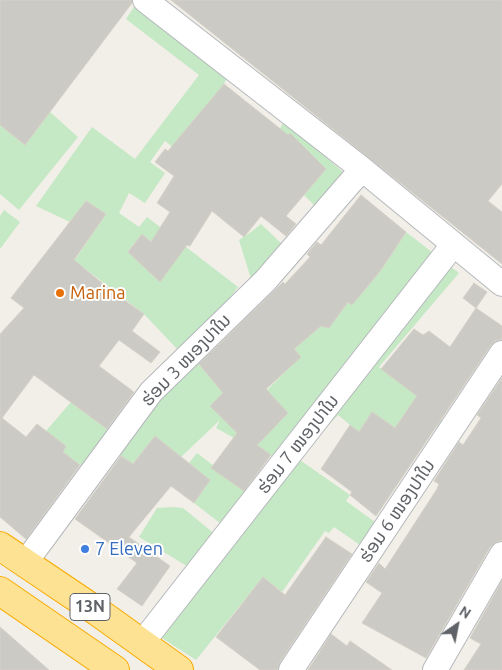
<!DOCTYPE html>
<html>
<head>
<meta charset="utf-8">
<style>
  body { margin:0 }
  #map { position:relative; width:502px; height:670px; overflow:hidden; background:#f1efe8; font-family:Ubuntu,sans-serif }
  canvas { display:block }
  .north { position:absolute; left:432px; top:600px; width:50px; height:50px; -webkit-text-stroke:4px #fff; paint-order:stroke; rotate:33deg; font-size:14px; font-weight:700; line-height:20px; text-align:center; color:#5f6368 }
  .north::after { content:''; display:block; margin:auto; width:18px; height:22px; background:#5f6368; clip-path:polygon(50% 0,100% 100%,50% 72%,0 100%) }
</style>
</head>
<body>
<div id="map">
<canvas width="502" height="670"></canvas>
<div class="north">N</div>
</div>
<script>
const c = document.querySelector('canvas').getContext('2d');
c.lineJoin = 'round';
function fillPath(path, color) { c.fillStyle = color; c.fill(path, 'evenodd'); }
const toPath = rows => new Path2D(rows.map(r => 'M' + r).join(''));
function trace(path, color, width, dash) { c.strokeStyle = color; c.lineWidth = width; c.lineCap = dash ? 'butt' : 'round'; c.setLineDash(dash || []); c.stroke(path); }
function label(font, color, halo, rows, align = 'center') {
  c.font = font + ' Ubuntu,"Noto Sans Lao",sans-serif'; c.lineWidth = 4; c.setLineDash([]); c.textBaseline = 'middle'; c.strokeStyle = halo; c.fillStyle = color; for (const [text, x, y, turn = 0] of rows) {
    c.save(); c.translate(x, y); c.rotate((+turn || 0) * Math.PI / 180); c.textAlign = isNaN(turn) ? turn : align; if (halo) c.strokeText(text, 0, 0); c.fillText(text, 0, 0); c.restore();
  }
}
fillPath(toPath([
  [136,4,227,77,224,84,210,102,181,154,165,141,150,162,165,173,145,203,129,193,119,213,139,227,147,217,238,287,214,319,178,350,144,314,83,267,66,269,77,257,106,214,86,201,70,222,36,206,92,127,135,159,199,75,126,19],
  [142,234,174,261,160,282,128,251],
  [50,112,78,137,19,210,0,194,0,125,25,145],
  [284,121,358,185,330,221,304,195,326,169,290,133,259,170],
  [4,210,20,222,0,249,0,216],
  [261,224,285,247,252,282,239,240,251,232],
  [406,232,459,273,379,367,422,399,446,424,441,430,408,409,395,428,372,413,359,432,338,415,297,458,350,495,346,501,379,525,363,547,334,527,329,533,325,531,282,592,263,577,196,660,162,638,238,537,194,503,206,486,184,469,197,453,222,472,221,475,248,493,273,457,247,438,234,438,216,428,220,420,181,457,155,436,133,464,117,453,194,358,223,393,267,390,300,357,294,349,321,326,329,328,348,302,352,304,381,270],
  [71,402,108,430,85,468,63,452,66,446,46,431],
  [173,507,183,508,216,535,190,568,139,537,157,508]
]), '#c5e8c5');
const building = toPath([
  [0,0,132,0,132,3,25,145,0,125,0,0],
  [171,0,502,0,502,184,488,201,502,212,502,264,171,0],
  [224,84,288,135,290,133,326,169,286,216,296,224,286,236,261,216,244,237,212,211,190,246,187,245,160,282,128,252,142,234,151,242,170,212,157,203,174,176,155,162,165,149,168,151,224,84],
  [361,195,406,232,381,270,352,305,348,302,329,328,321,326,294,349,301,357,266,389,288,413,257,445,271,455,244,491,211,468,237,433,210,406,223,393,199,364,283,282,285,284,310,257,307,254,317,242,321,245,361,195],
  [86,201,106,214,74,260,113,292,144,314,132,331,160,352,151,363,119,340,99,366,134,392,107,429,34,375,2,418,26,437,37,424,66,446,63,452,80,465,26,539,0,517,0,334,24,308,11,298,86,201],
  [474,283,487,292,476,308,463,298,474,283],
  [476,308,502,326,502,339,495,341,491,345,376,516,350,495,352,492,321,469,350,425,359,432,372,412,395,428,417,396,381,369,414,329,423,335,429,331,450,347,476,308],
  [502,378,502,540,496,542,490,547,426,658,362,623,382,593,366,582,379,563,385,569,437,489,439,484,434,481,459,442,463,445,481,418,477,415,502,378],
  [155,436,210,480,194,503,171,486,129,537,170,566,142,606,117,589,137,563,75,519,121,456,133,464,155,436],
  [326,537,352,554,280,662,277,670,260,670,216,637,263,577,285,595,326,537],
  [502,581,502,670,464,670,481,644,470,638,502,581],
  [0,627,49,670,0,670,0,627],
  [331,634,347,646,350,641,392,670,308,670,331,634]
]);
fillPath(building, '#cccac5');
trace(building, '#d6d1c6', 1);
const street = toPath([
  [145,0,362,169,502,284],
  [25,563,151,392,265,281,362,169],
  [142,643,453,245],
  [291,670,502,353],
  [435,670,502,554]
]);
const highway = toPath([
  [0,546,98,612,179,670],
  [0,591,115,670]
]);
trace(street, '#b5b8bc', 26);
trace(highway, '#f9ab00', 30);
trace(street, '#fff', 24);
trace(highway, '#fde293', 28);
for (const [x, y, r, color] of [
  [60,293,5,"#e8710a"],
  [85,549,5,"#3f7fe0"]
]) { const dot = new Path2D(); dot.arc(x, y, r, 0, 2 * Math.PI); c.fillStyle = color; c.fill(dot); trace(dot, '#fff', 2); }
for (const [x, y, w] of [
  [90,607,40]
]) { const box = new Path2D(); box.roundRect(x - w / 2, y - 13.5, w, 27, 4); c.fillStyle = '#fff'; c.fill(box); trace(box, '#5f6368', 1); }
label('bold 16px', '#5f6368', null, [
  ["13N",90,607]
]);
label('18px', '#c56008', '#fff', [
  ["Marina",70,293]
], 'left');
label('18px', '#5f6368', '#fff', [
  ["ຮ່ອມ 3 ໜອງປາໃນ",186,360,-46],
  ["ຮ່ອມ 7 ໜອງປາໃນ",298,444,-52],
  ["ຮ່ອມ 6 ໜອງປາໃນ",397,511,-56]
]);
label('18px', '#366cbe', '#fff', [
  ["7 Eleven",95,549]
], 'left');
</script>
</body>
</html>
